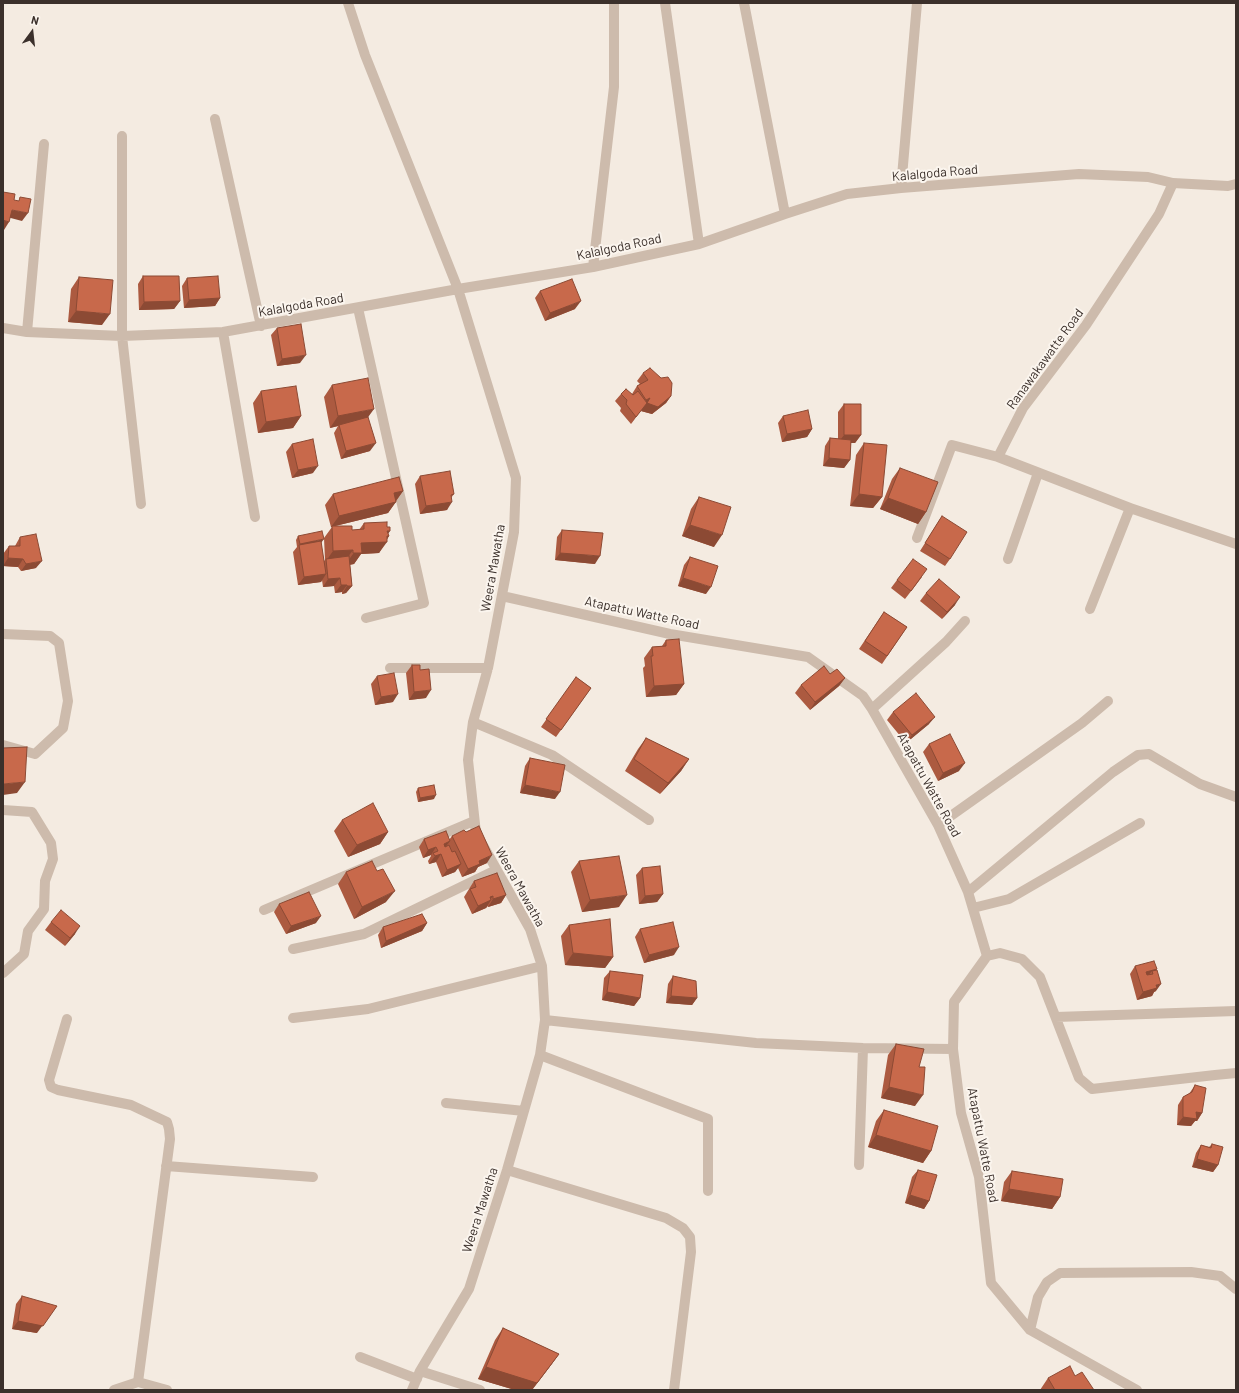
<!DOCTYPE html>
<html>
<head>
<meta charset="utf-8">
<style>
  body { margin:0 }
  #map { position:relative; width:1239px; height:1393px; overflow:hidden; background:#f4ebe1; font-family:Barlow,sans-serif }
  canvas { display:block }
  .frame { position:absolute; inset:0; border:4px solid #3b302b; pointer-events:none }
  .north { position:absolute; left:12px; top:12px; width:40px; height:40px; -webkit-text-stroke:3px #fbf5ee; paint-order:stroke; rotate:15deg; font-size:11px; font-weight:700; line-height:16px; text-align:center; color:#3b302b }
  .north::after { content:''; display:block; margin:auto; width:14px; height:18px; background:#3b302b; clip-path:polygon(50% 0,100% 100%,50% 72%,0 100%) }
</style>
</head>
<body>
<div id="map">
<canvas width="1239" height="1393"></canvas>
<div class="frame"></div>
<div class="north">N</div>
</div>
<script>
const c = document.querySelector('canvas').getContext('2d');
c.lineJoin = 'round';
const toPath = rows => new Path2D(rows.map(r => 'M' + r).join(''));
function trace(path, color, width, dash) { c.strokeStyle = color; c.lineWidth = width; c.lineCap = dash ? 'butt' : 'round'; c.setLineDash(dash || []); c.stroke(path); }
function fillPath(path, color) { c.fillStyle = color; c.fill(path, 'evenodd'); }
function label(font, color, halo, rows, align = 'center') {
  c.font = font + ' Barlow,sans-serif'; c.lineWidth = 4; c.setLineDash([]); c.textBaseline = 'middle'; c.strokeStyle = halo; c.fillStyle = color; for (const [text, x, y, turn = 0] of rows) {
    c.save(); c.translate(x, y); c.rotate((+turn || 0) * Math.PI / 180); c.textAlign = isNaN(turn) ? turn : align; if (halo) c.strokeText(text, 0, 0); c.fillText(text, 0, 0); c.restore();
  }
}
trace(toPath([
  [348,3,365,55,458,289,516,478,514,532,488,668,473,722,468,760,476,833,530,929,542,966,545,1020,540,1055,507,1170,469,1289,420,1371,412,1390],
  [665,3,699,244],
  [744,3,785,214],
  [215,119,261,326],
  [122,136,122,336,141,504],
  [1173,183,1159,214,1086,325,1023,408,998,457,1130,508,1236,544],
  [901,188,917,3],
  [593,267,614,87,614,3],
  [358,308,424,603,366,618],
  [3,328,27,332,122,336,223,332,458,289,593,267,699,244,785,214,847,194,901,188,1079,174,1148,177,1173,183,1228,186,1236,184],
  [27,332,44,144],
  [223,332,255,517],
  [917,538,952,445,998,457],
  [1008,559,1038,473],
  [502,596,670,634,808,657,863,696,872,709,938,825,968,892,987,956,954,1002,953,1049,961,1113,979,1177,991,1283,1030,1330,1137,1390],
  [1090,609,1130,508],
  [3,634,50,636,59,643,68,701,63,728,35,754,3,745],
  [390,668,488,668],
  [872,709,946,642,965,621],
  [473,722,552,755,649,820],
  [3,810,32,812,51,843,53,859,45,881,44,909,28,931,24,954,3,973],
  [938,825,1082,723,1108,701],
  [968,892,1113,772,1138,755,1149,754,1200,784,1236,797],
  [973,908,1009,899,1140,823],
  [264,910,474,821],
  [293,949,364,934,496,870],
  [987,956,1000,953,1022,959,1040,977,1079,1078,1092,1089,1215,1075,1236,1073],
  [1056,1017,1236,1011],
  [293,1018,368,1009,542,966],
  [67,1019,49,1080,51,1087,58,1090,131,1105,167,1122,169,1129,170,1139,138,1382],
  [545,1020,756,1043,863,1048,953,1049],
  [540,1055,708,1119,708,1191],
  [446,1103,524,1111],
  [859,1165,863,1048],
  [166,1166,313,1177],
  [507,1170,666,1218,683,1228,690,1237,691,1252,674,1390],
  [1030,1330,1038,1297,1047,1282,1060,1273,1191,1272,1220,1276,1236,1289],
  [360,1357,417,1379],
  [420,1371,480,1390],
  [114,1390,138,1382,167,1390]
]), '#cdbbac', 10);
fillPath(toPath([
  [143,276,180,301,174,309,139,310,138,284],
  [79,277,102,325,68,322,71,289],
  [187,278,220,298,215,306,184,308,182,286],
  [540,291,575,309,545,321,535,298],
  [277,328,300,363,277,366,271,335],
  [643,373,671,396,666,403,652,414,641,411,644,406,631,424,620,411,621,408,615,401,621,394,632,394,637,386,640,384,637,381],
  [332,385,368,417,370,451,341,459,334,433,338,426,330,428,324,397],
  [261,391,301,416,293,428,258,433,253,403],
  [844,404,861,435,855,443,851,443,850,460,844,468,823,466,825,446,830,438,838,439,838,412],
  [783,416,812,429,807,437,782,442,778,423],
  [864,443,882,497,873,508,850,506,856,455],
  [292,444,313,473,292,478,286,452],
  [900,468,926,512,918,524,880,509,892,479],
  [420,476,454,494,451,498,447,510,420,514,415,484],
  [403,491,388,513,335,526,352,530,359,530,364,523,388,534,389,536,379,553,361,554,354,564,350,565,352,586,346,593,342,594,342,592,335,593,334,586,323,587,322,580,321,582,298,585,293,552,297,547,296,540,298,536,321,543,324,561,325,560,324,538,332,527,331,527,325,505,333,494],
  [699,497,714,547,682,536,691,509],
  [942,516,950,559,945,566,920,551],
  [562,530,595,564,555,560,557,537],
  [20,537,36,568,21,571,18,567,3,566,3,554,9,546,15,546],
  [690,557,706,594,678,586,684,565],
  [922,577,905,599,891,588,897,580],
  [926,593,955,605,942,619,920,601],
  [884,612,907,627,882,664,859,649],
  [666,640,684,684,676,695,646,697,643,668,645,666,644,658,652,647,662,646],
  [412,665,420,670,426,698,409,700,406,673],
  [830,674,845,678,839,686,810,710,795,693,801,685],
  [377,676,393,702,375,705,371,684],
  [576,677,591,688,556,737,541,727],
  [893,712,929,724,906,743,887,720],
  [646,738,689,759,681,771,660,794,625,771,638,749],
  [929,744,959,771,938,781,923,752],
  [530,758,555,799,520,793,525,766],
  [418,788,434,799,418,802,416,792],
  [342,820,388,832,380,844,348,857,334,831],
  [466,832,487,863,478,867,475,872,462,877,458,868,455,872,442,877,436,862,429,864,428,861,431,856,431,855,423,858,419,847,424,839,449,840,452,836],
  [579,861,619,907,582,912,571,872],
  [642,868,663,894,657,902,639,904,636,875],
  [346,872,386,902,354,919,338,884],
  [474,881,506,895,501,903,488,907,488,906,486,908,472,914,464,897],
  [279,904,316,923,286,934,274,912],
  [51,922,75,934,65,946,45,930],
  [427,923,422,931,381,948,378,935,383,927],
  [569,925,613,957,605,968,565,965,561,936],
  [640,929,674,955,644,963,635,937],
  [1135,966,1157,969,1156,970,1156,991,1154,992,1152,996,1137,1000,1130,974],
  [610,971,640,998,634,1006,602,1000,604,978],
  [673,976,697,998,692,1005,666,1003,668,984],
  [896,1044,919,1067,915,1106,881,1098,888,1055],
  [1195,1085,1202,1113,1197,1121,1195,1121,1191,1126,1177,1125,1178,1105,1183,1097,1189,1094],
  [884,1110,931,1151,923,1163,868,1147,876,1121],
  [1212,1144,1218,1165,1213,1172,1192,1167,1196,1153,1201,1145,1209,1147],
  [918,1170,929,1201,924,1209,905,1203,912,1177],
  [1012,1171,1060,1197,1052,1209,1001,1201,1004,1182],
  [22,1296,37,1333,12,1329,16,1304],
  [503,1328,559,1354,551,1365,532,1390,515,1390,478,1379,495,1340],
  [1075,1376,1094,1390,1040,1390,1048,1378]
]), '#ac5a40');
fillPath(toPath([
  [12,210,28,213,22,221,7,217],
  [3,220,9,222,4,230,3,229],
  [220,298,215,306,184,308,189,300],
  [180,301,174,309,139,310,144,302],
  [581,301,575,309,545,321,550,313],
  [76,311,110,314,102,325,68,322],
  [306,355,300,363,277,366,282,359],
  [671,396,666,403,652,414,641,411,644,406,631,424,646,400,650,398],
  [374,409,366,420,339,425,338,426,330,428,338,416],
  [301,416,293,428,258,433,266,422],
  [812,429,807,437,782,442,787,434],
  [844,435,861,435,855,443,838,443],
  [376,443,370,451,341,459,346,451],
  [829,458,850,460,844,468,823,466],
  [318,466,313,473,292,478,298,470],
  [403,491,395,502,396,502,388,513,331,527,339,516,394,493],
  [859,494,882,497,873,508,850,506],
  [888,498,926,512,918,524,880,509],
  [452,502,447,510,420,514,426,506],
  [690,525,722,535,714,547,682,536],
  [387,531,390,531,383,542,387,536,389,536,385,542,387,542,379,553,361,554,354,564,345,565,361,543],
  [324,539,321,543,299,546,300,544],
  [353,550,345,561,326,561,333,551],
  [560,553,600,556,595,564,555,560],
  [8,558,23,559,18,567,3,566],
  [42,561,36,568,21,571,26,564],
  [326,574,321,582,298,585,304,577],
  [340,578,334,586,323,587,328,579],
  [683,578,711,587,706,594,678,586],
  [341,585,347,585,342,592,335,593],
  [347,586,352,586,346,593,342,594],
  [960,597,955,605,942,619,947,612],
  [845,678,839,686,810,710,815,702],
  [684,684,676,695,646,697,654,686],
  [431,690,426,698,409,700,414,692],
  [398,694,393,702,375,705,381,697],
  [935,717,929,724,906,743,912,735],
  [689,759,681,771,660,794,668,783],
  [965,763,959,771,938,781,943,773],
  [25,782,17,793,3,795,3,784],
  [525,785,560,792,555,799,520,793],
  [436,795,434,799,418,802,420,798],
  [388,832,380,844,348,857,357,845],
  [450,841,444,849,444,844],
  [436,847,431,855,423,858,428,850],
  [441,854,436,862,429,864,435,856],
  [492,855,487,863,478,867,475,872,462,877,468,869,479,861],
  [461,864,455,872,442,877,447,870],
  [395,891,386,902,354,919,362,907],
  [663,894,657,902,639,904,645,896],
  [506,895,501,903,488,907,493,899],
  [627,895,619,907,582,912,590,900],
  [493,896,489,901,491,900,486,908,472,914,478,906,490,897],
  [321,916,316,923,286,934,291,926],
  [427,923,422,931,381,948,386,941],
  [80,926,75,934,65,946,70,938],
  [679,947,674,955,644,963,649,955],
  [573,953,613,957,605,968,565,965],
  [1157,969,1151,976,1153,974,1152,971,1147,977,1146,972],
  [1161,984,1156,991,1154,992,1152,996,1137,1000,1143,992,1156,985],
  [607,992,640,998,634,1006,602,1000],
  [671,996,697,998,692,1005,666,1003],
  [889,1087,923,1095,915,1106,881,1098],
  [1196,1112,1202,1113,1197,1121,1195,1121,1191,1126,1177,1125,1183,1117],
  [876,1135,931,1151,923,1163,868,1147],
  [1197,1159,1218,1165,1213,1172,1192,1167],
  [1009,1189,1060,1197,1052,1209,1001,1201],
  [910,1195,929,1201,924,1209,905,1203],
  [57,1306,37,1333,12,1329,18,1321],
  [559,1354,551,1365,532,1390,515,1390,478,1379,486,1367]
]), '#8c4a34');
const building = toPath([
  [3,192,15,194,14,200,19,201,20,197,31,199,28,213,12,210,9,222,3,220,3,192],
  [143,276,179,276,180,301,144,302,143,276],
  [218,276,220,298,189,300,187,278,218,276],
  [79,277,113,280,110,314,76,311,79,277],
  [572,279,581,301,550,313,540,291,572,279],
  [301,324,306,355,282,359,277,328,301,324],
  [650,368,661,378,668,377,672,383,671,396,658,407,647,403,650,398,646,400,637,386,648,380,643,373,650,368],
  [368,378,374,409,338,416,332,385,368,378],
  [296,386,301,416,266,422,261,391,296,386],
  [626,389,633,395,638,391,647,403,636,417,626,404,627,400,621,394,626,389],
  [844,404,861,404,861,435,844,435,844,404],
  [808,410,812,429,787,434,783,416,808,410],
  [368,417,376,443,346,451,339,425,368,417],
  [830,438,851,440,850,460,829,458,830,438],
  [313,439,318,466,298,470,292,444,313,439],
  [864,443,887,445,882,497,859,494,864,443],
  [900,468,938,482,926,512,888,498,900,468],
  [450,471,454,494,451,495,452,502,426,506,420,476,450,471],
  [399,477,403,491,394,493,396,502,339,516,333,494,399,477],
  [699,497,731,507,722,535,690,525,699,497],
  [942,516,967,532,950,559,925,543,942,516],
  [387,522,387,527,390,527,390,531,387,531,389,536,387,536,387,542,361,543,362,553,353,553,353,550,333,551,332,526,352,526,352,530,364,529,364,523,387,522],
  [562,530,603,533,600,556,560,553,562,530],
  [322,531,324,539,300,544,298,536,322,531],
  [36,534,42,561,26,564,23,559,8,558,9,546,20,546,20,537,36,534],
  [321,541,326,574,304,577,299,545,321,541],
  [349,556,352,586,347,586,347,585,341,585,340,578,328,579,326,559,349,556],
  [690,557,718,566,711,587,683,578,690,557],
  [913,559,927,569,911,591,897,580,913,559],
  [939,579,960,597,947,612,926,593,939,579],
  [884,612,907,627,887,656,865,641,884,612],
  [679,639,684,684,654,686,651,656,653,656,652,647,666,646,666,640,679,639],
  [412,665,420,665,420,670,429,669,431,690,414,692,412,665],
  [824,666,830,674,837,669,845,678,815,702,801,685,824,666],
  [394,673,398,694,381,697,377,676,394,673],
  [576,677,591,688,561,730,546,719,576,677],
  [916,693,935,717,912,735,893,712,916,693],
  [950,734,965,763,943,773,929,744,950,734],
  [646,738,689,759,668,783,634,759,646,738],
  [27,747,25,782,3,784,3,748,27,747],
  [530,758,565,765,560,792,525,785,530,758],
  [434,785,436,795,420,798,418,788,434,785],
  [373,803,388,832,357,845,342,820,373,803],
  [479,826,492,855,479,861,480,864,468,869,452,836,464,830,466,832,479,826],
  [446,831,450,841,444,844,445,847,449,845,452,852,455,851,461,864,447,870,441,854,435,856,433,853,438,851,436,847,428,850,424,839,446,831],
  [619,856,627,895,590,900,579,861,619,856],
  [372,861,377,871,383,869,395,891,362,907,346,872,372,861],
  [660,866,663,894,645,896,642,868,660,866],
  [497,873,506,895,493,899,493,896,490,897,491,900,478,906,470,889,476,887,474,881,497,873],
  [309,892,321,916,291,926,279,904,309,892],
  [61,910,80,926,70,938,51,922,61,910],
  [422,914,427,923,386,941,383,927,422,914],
  [610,919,613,957,573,953,569,925,610,919],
  [673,922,679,947,649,955,640,929,673,922],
  [1154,961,1157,969,1146,972,1147,975,1153,974,1152,971,1157,970,1161,984,1156,985,1157,988,1143,992,1135,966,1154,961],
  [610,971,643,975,640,998,607,992,610,971],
  [673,976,696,981,697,998,671,996,673,976],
  [896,1044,924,1049,919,1067,925,1067,923,1095,889,1087,896,1044],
  [1195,1085,1206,1088,1202,1113,1196,1112,1197,1119,1183,1117,1183,1097,1192,1092,1195,1085],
  [884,1110,938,1126,931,1151,876,1135,884,1110],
  [1212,1144,1223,1147,1218,1165,1197,1159,1201,1145,1211,1148,1212,1144],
  [918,1170,937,1175,929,1201,910,1195,918,1170],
  [1012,1171,1063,1179,1060,1197,1009,1189,1012,1171],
  [22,1296,57,1306,43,1326,18,1321,22,1296],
  [503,1328,559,1354,537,1383,486,1367,503,1328],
  [1070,1366,1075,1376,1082,1372,1094,1390,1055,1390,1048,1378,1070,1366]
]);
fillPath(building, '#c8694b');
trace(building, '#8c4a34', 1);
label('13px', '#3b302b', '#fbf5ee', [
  ["Kalalgoda Road",935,173,-5],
  ["Kalalgoda Road",619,247,-12],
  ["Kalalgoda Road",301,305,-10],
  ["Ranawakawatte Road",1045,359,-54],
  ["Weera Mawatha",493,568,-80],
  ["Atapattu Watte Road",642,613,12],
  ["Atapattu Watte Road",929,785,61],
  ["Weera Mawatha",520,887,61],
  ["Atapattu Watte Road",983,1145,79],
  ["Weera Mawatha",480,1210,-72]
]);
</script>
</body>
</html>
